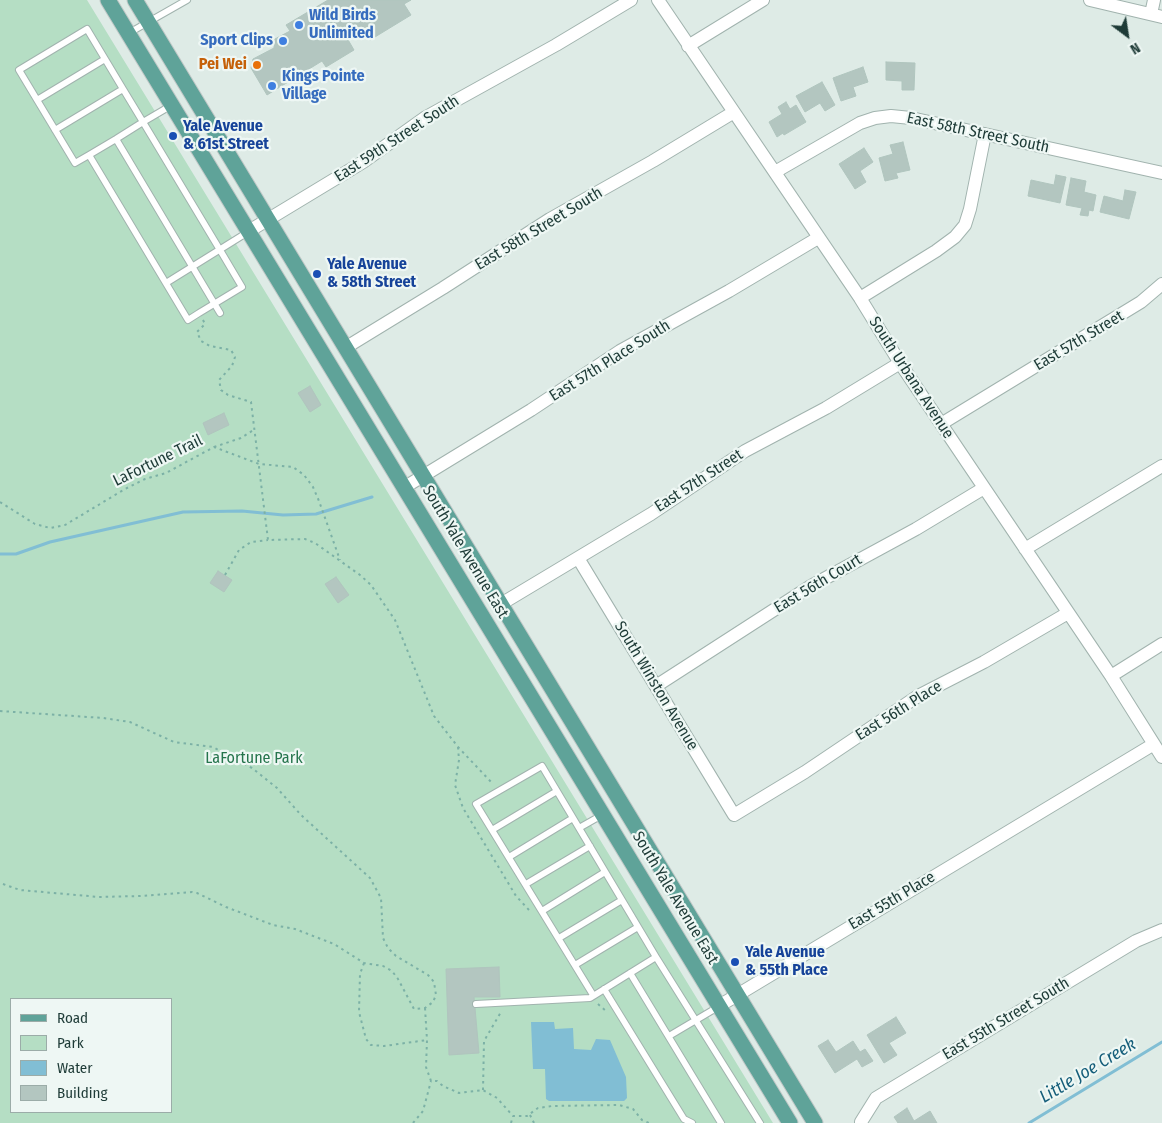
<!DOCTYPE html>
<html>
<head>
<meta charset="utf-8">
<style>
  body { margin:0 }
  #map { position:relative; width:1162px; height:1123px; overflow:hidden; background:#deebe6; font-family:"Fira Sans Condensed",sans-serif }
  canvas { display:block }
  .legend { position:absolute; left:10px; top:998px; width:162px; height:115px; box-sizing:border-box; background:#eef7f4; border:1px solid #9baca8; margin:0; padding:6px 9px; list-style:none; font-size:15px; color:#1e3b37 }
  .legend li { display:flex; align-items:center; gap:10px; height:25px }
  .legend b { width:25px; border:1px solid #9baca8 }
  .north { position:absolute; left:1102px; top:10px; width:50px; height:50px; -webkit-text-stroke:4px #eef7f4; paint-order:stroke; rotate:149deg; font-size:14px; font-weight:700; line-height:20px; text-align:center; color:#1e3b37 }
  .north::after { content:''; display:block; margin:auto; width:18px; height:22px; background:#1e3b37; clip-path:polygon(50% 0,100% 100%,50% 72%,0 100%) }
</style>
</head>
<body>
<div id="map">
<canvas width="1162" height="1123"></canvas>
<ul class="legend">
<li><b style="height:6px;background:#5fa399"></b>Road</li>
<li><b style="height:14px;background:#b5dec4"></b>Park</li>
<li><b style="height:14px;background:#81bed4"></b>Water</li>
<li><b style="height:14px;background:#b3c6c0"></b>Building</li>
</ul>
<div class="north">N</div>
</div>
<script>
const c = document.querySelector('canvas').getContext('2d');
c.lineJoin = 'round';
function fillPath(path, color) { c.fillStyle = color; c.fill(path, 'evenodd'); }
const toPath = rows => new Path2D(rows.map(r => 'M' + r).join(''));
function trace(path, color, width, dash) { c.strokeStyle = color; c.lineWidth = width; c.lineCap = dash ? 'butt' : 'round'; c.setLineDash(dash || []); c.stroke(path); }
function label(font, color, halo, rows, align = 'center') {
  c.font = font + ' "Fira Sans Condensed",sans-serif'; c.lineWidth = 4.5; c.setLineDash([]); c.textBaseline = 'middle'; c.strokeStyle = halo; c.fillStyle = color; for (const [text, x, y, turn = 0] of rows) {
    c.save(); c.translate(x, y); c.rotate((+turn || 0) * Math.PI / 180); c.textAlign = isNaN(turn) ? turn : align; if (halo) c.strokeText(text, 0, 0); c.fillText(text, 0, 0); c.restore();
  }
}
fillPath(toPath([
  [0,0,87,0,773,1123,0,1123],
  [11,999,171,999,171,1112,11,1112]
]), '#b5dec4');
fillPath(toPath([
  [531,1022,554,1022,555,1029,573,1028,574,1049,591,1050,596,1039,610,1040,626,1077,627,1098,624,1101,549,1101,546,1099,545,1069,533,1069]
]), '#81bed4');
trace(toPath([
  [0,554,16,554,50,542,183,512,242,511,283,515,316,514,372,497],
  [1029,1123,1162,1042]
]), '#81bed4', 3);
const building = toPath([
  [328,0,411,0,404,4,411,15,370,40,363,28,347,38,354,50,326,67,322,61,267,95,251,68,253,59,274,48,275,39,290,31,286,25,328,0],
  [886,62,915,63,914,90,902,90,902,81,886,80,886,62],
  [863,67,868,82,853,87,856,96,841,101,833,78,863,67],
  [822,82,835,105,825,111,820,103,805,112,796,96,822,82],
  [786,102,790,109,796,105,806,122,784,135,783,133,777,137,769,122,782,114,778,107,786,102],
  [903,142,910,170,896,173,898,178,885,181,879,158,893,154,890,145,903,142],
  [864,148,873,162,860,171,866,182,855,189,839,164,864,148],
  [1056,175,1066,177,1060,203,1028,196,1031,180,1054,185,1056,175],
  [1071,178,1086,181,1084,192,1096,195,1093,211,1089,210,1088,216,1080,215,1082,208,1066,205,1071,178],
  [1125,190,1136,192,1129,219,1100,212,1104,196,1123,201,1125,190],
  [310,386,321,405,310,412,298,393,310,386],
  [224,413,229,425,208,435,203,423,224,413],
  [218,571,232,580,224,592,210,583,218,571],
  [336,577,349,595,338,603,325,584,336,577],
  [499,967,500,997,474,997,479,1053,449,1055,446,969,499,967],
  [896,1017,906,1033,889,1043,897,1055,884,1063,867,1035,896,1017],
  [828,1040,836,1052,853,1041,860,1052,865,1049,873,1061,862,1067,857,1059,835,1073,818,1046,828,1040],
  [907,1108,914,1121,930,1111,937,1123,898,1123,894,1117,907,1108]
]);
fillPath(building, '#b3c6c0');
trace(building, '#b0c5be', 1);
const lane = toPath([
  [129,33,187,0],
  [37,100,105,59],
  [55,130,123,89],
  [116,139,220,313],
  [89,155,188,320,199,313,242,287,220,250,143,122,123,89,87,29,19,70,75,163,89,155,116,139,143,122,172,105],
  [166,283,248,232],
  [579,828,602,815],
  [492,830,557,791],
  [509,857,573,818],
  [526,884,590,846],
  [542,911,605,872],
  [559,938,622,900],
  [575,965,638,927],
  [630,973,721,1123],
  [604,989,684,1119,692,1123],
  [593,995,476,804,542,766,656,957,760,1123],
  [476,1004,590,998,656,957],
  [669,1036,718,1007]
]);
const street = toPath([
  [658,0,860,298,900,363,1111,676,1162,757],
  [1090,0,1162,17],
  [1151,14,1154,0],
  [688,46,763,0],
  [775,172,860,123,875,118,891,116,911,118,1162,173],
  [249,231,363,162,426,117,556,45,631,0],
  [860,298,936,251,955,237,965,225,970,209,985,134],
  [345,348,443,288,550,219,653,161,734,112],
  [941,424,1141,302,1162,284],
  [405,487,531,410,620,351,729,291,818,238],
  [1025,549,1162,466],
  [578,558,734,815,805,772,918,696,984,662,1068,613],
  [501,604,651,514,745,451,826,408,900,363],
  [1111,676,1162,644],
  [656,686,811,586,916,529,984,488],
  [719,1006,1154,744],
  [861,1122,876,1098,1136,941,1162,930]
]);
const primary = toPath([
  [108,0,790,1123],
  [135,0,815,1123]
]);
trace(lane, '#a1b3ae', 8);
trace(street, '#a1b3ae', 14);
trace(primary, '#c0c8c7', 17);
trace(toPath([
  [203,320,205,324,197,332,201,341,210,346,231,350,235,357,232,366,219,380,221,390,228,395,251,402,268,540,305,539,315,543,360,575,371,585,395,620,434,716,458,747,493,784],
  [214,447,241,438,255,429],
  [0,502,35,524,50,528,65,525,125,489,145,479,166,473,214,447,259,464,293,467,304,475,313,487,319,501,340,560],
  [225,575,239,550,251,542,268,540],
  [0,711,103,718,130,722,174,742,213,747,252,768,277,788,301,815,370,878,381,898,383,938,388,948,396,956,428,975,434,982,436,995,433,1002,425,1008,414,1009,398,979,392,971,383,966,364,963,334,944,295,929,273,925,226,907,197,893,192,892,140,896,99,897,20,890,0,883],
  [458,747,459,760,455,785,463,808,516,896,529,910],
  [364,963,360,974,359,1012,366,1039,371,1045,384,1046,427,1040],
  [598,1004,606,1011],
  [425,1008,427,1040,426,1067,431,1081,437,1081,443,1086,459,1093,483,1090,497,1098,513,1116,527,1116,538,1108,552,1106,619,1105,633,1109,642,1120,649,1123],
  [483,1090,484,1041,501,1012],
  [530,1115,534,1123],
  [413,1123,423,1111,431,1081],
  [511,1123,513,1116]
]), '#7cb1a6', 2, [2.5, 4]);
trace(lane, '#fff', 6);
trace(street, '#fff', 12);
trace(primary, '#5fa399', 15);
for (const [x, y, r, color] of [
  [299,25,5,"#3f7fe0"],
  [283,41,5,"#3f7fe0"],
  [257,65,5,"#e8710a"],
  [272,86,5,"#3f7fe0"],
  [173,136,5,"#1a4fb4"],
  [317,274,5,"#1a4fb4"],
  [735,962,5,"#1a4fb4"]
]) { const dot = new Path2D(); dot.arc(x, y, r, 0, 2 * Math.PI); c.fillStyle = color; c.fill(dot); trace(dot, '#eef7f4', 2); }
label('bold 16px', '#366cbe', '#eef7f4', [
  ["Wild Birds",309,16],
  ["Unlimited",309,34],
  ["Sport Clips",273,41,"right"],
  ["Kings Pointe",282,77],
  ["Village",282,95]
], 'left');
label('bold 16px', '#c56008', '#eef7f4', [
  ["Pei Wei",247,65]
], 'right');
label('bold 16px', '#164399', '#eef7f4', [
  ["Yale Avenue",183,127],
  ["& 61st Street",183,145],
  ["Yale Avenue",327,265],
  ["& 58th Street",327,283],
  ["Yale Avenue",745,953],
  ["& 55th Place",745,971]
], 'left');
label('16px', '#1e3b37', '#eef7f4', [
  ["East 58th Street South",978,133,12],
  ["East 59th Street South",397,139,-33],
  ["East 58th Street South",539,229,-31],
  ["East 57th Street",1079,341,-31],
  ["East 57th Place South",610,361,-32],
  ["South Urbana Avenue",911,378,57],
  ["LaFortune Trail",158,461,-26],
  ["East 57th Street",699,481,-33],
  ["South Yale Avenue East",465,552,59],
  ["East 56th Court",818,584,-31],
  ["South Winston Avenue",656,686,59],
  ["East 56th Place",899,711,-32],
  ["South Yale Avenue East",675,898,59],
  ["East 55th Place",892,901,-31],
  ["East 55th Street South",1006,1019,-31]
]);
label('16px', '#26754d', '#eef7f4', [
  ["LaFortune Park",254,759]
]);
label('italic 18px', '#155e7a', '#eef7f4', [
  ["Little Joe Creek",1088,1071,-31]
]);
</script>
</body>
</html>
